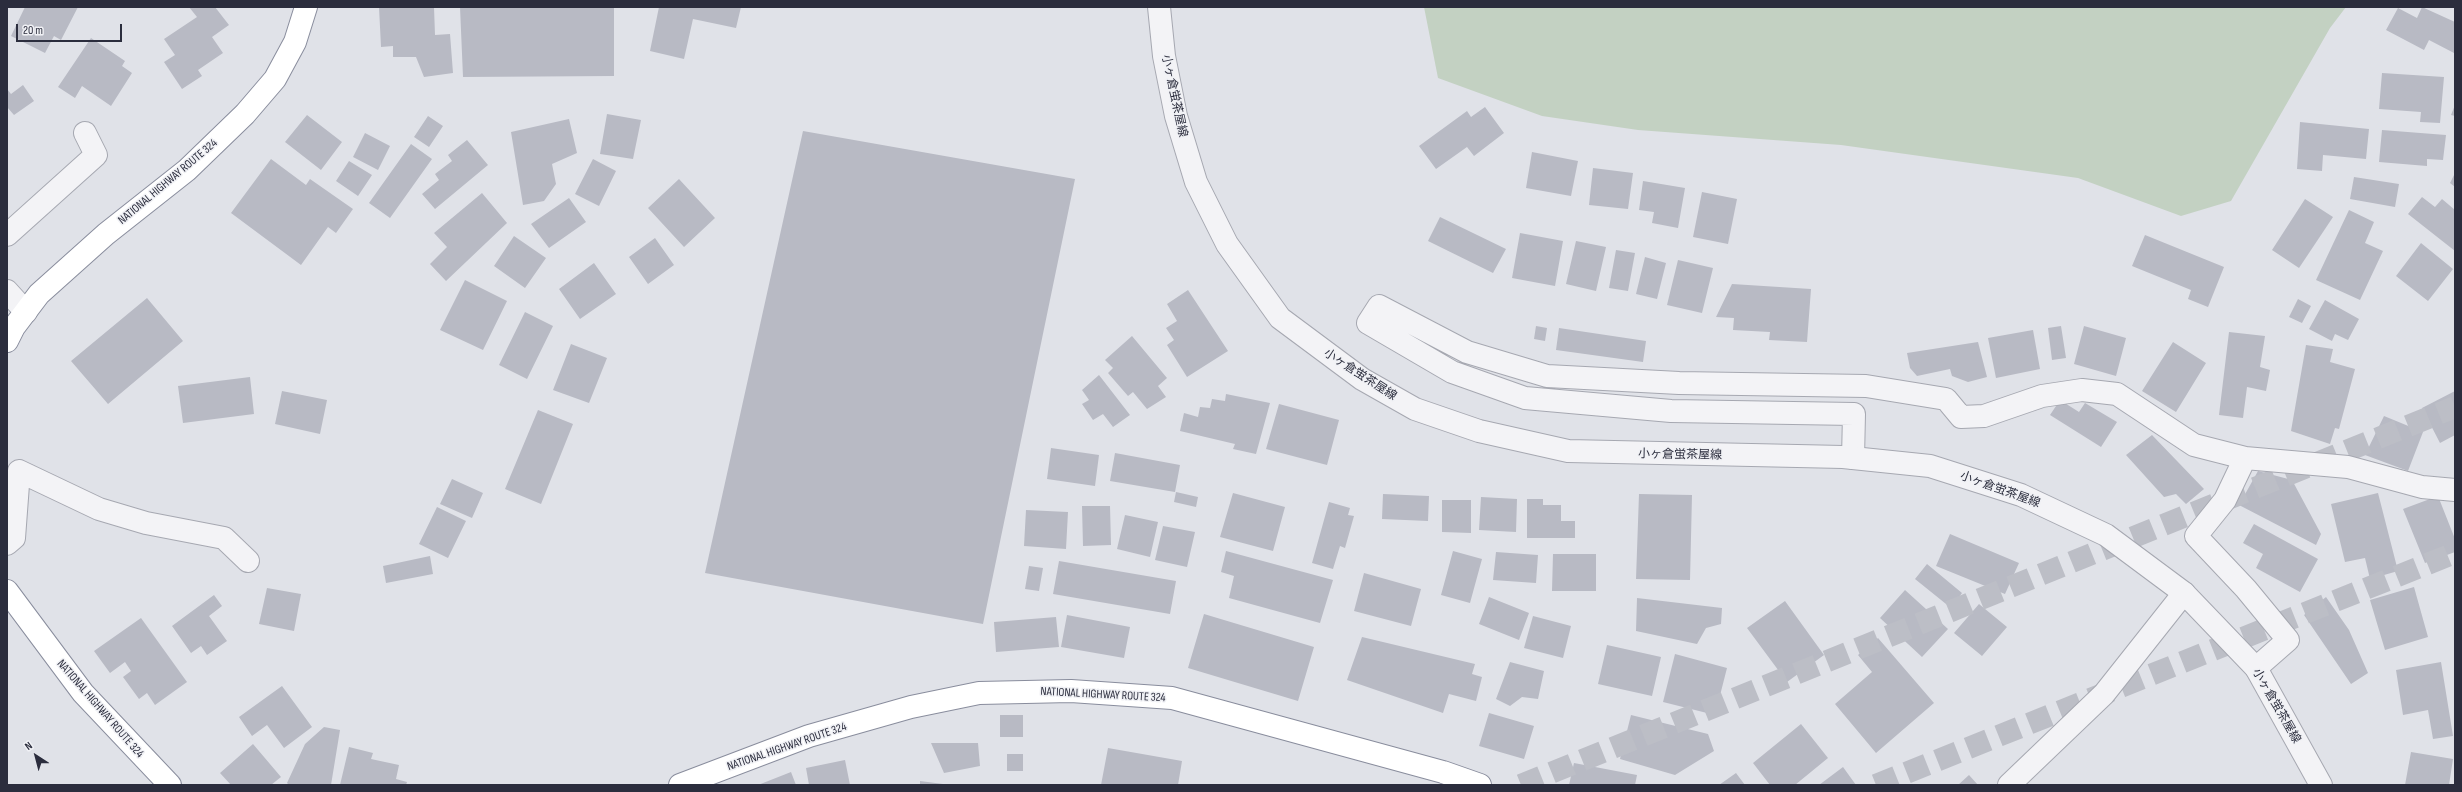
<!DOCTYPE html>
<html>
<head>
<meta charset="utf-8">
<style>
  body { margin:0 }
  #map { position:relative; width:2462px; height:792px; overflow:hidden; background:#e0e2e8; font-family:"Sofia Sans Condensed",sans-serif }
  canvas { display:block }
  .frame { position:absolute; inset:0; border:8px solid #2b2d3d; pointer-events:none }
  .north { position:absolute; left:16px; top:736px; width:40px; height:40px; -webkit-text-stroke:3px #f0f1f5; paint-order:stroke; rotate:324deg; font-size:11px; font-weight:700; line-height:16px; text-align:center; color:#2b2d3d }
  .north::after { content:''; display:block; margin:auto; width:14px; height:18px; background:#2b2d3d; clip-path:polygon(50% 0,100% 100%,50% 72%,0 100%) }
  .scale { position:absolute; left:16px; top:24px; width:106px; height:18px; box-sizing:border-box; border:2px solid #2b2d3d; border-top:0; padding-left:5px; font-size:12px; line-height:14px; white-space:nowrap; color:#2b2d3d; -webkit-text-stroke:3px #f0f1f5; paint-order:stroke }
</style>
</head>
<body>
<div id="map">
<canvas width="2462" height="792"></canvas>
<div class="frame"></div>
<div class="north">N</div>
<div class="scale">20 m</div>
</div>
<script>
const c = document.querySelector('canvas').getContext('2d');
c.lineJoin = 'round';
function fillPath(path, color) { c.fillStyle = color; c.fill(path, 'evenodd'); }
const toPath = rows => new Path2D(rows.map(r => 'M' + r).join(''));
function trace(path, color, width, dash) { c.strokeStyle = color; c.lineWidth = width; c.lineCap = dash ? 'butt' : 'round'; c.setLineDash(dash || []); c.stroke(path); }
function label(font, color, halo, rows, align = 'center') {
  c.font = font + ' "Sofia Sans Condensed","Noto Sans JP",sans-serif'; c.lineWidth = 3; c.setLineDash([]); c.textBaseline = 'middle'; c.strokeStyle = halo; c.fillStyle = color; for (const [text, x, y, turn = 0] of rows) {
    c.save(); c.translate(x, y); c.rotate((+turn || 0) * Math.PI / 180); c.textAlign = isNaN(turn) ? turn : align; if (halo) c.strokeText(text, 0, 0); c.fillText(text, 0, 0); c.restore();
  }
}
fillPath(toPath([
  [1424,7,2346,7,2330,28,2231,201,2181,216,2078,178,1841,145,1638,130,1542,116,1438,78]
]), '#c3d1c2');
fillPath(toPath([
  [25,7,78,7,61,40,54,36,45,53,11,36],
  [189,7,215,7,229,25,212,37,223,53,198,70,202,76,182,89,164,62,175,55,164,39,197,17],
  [379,7,434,7,435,35,450,34,453,73,424,77,416,57,393,57,393,46,381,47],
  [460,7,614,7,614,76,463,77],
  [659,7,741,7,736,28,693,19,684,59,650,51],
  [2422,7,2455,22,2454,53,2429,40,2424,50,2386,30,2398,8,2417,18],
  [91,38,125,61,122,66,132,73,111,106,82,86,75,98,58,87],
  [2382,73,2444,77,2440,123,2420,122,2421,112,2379,109],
  [23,85,34,101,14,115,7,107,7,89,11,94],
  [2455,105,2455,116,2451,115],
  [1485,107,1504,133,1474,156,1467,147,1436,169,1419,146,1467,111,1471,117],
  [607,114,641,120,633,159,600,154],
  [307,115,342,142,321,170,285,142],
  [428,116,443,126,429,147,414,137],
  [569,119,577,153,552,164,556,184,544,201,523,205,511,132],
  [2300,122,2369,129,2366,159,2323,155,2322,171,2297,169],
  [2382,130,2446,135,2443,160,2427,159,2427,166,2379,162],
  [803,131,1075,179,983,624,705,573],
  [365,133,390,146,378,170,353,157],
  [467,140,488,165,435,209,422,194,439,180,435,174,452,161,448,155],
  [411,144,432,159,390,218,369,203],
  [1532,152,1578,161,1571,196,1526,188],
  [271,159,306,185,310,179,353,209,336,233,328,227,301,265,231,213],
  [593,159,616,171,599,206,575,194],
  [349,161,372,175,358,196,336,181],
  [1593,168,1633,173,1628,209,1589,205],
  [2455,173,2455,187,2450,183],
  [2354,177,2399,184,2395,207,2350,199],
  [679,179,715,218,684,247,648,208],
  [1643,181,1685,188,1678,228,1652,223,1654,212,1639,210],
  [1702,192,1737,199,1728,244,1693,237],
  [482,193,507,223,446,281,430,264,447,247,434,233],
  [2422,197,2435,207,2442,199,2455,210,2455,251,2408,214],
  [569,198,586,222,549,248,531,224],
  [2305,199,2333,217,2299,268,2272,250],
  [2349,210,2374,222,2365,243,2383,251,2360,300,2316,280],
  [1440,217,1506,249,1493,273,1428,241],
  [1520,233,1563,241,1555,286,1512,278],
  [2145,235,2224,267,2208,307,2188,299,2191,290,2132,266],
  [514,236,546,258,525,288,494,266],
  [655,238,674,265,648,284,629,257],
  [1576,241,1606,247,1596,291,1566,284],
  [2421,243,2453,269,2428,301,2396,276],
  [1616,250,1635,253,1628,291,1609,288],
  [1645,257,1666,263,1657,299,1636,294],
  [1678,260,1713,268,1702,313,1667,305],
  [594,263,616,294,580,319,559,289],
  [465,280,507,301,483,350,440,330],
  [1732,284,1811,289,1807,342,1769,340,1770,332,1733,330,1734,318,1716,317],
  [1188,290,1228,351,1187,377,1167,345,1174,340,1166,328,1177,321,1167,304],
  [147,298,183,341,108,404,71,361],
  [2298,299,2311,306,2302,323,2289,317],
  [2325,300,2359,319,2348,340,2335,334,2332,341,2309,329],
  [525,312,553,326,527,379,499,365],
  [1536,326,1547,328,1545,341,1534,339],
  [2061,326,2066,358,2052,360,2048,328],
  [2084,326,2126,338,2116,376,2074,364],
  [1559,328,1646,341,1643,362,1556,350],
  [2033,330,2040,369,1996,378,1988,338],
  [2229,332,2265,336,2260,367,2270,370,2266,391,2247,387,2243,418,2219,415],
  [1132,336,1167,378,1158,386,1166,397,1147,409,1133,392,1128,396,1108,373,1113,368,1105,360],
  [1978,342,1987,377,1968,382,1952,376,1950,369,1917,376,1910,368,1907,353],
  [2173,342,2206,363,2176,412,2142,391],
  [571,344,607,358,589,403,553,390],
  [2306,345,2333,349,2330,362,2355,369,2339,429,2335,428,2330,444,2291,431],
  [1099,375,1130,415,1113,427,1103,414,1093,420,1082,404,1089,400,1082,390],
  [250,377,254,414,183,423,178,386],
  [282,391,327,400,320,434,275,424],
  [2455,391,2455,435,2440,443,2422,408],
  [1226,394,1270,403,1256,454,1233,449,1235,444,1180,431,1184,413,1198,417,1200,407,1210,408,1212,399,1225,401],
  [2060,400,2079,412,2085,403,2117,422,2101,447,2050,415],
  [1279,404,1339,420,1327,465,1266,449],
  [538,410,573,424,541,504,505,489],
  [2384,416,2423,432,2408,471,2365,455],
  [2152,435,2204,489,2186,504,2176,494,2164,497,2126,455],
  [1051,448,1099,455,1095,486,1047,479],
  [1115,453,1180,465,1175,492,1110,481],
  [2258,471,2292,480,2321,534,2316,545,2239,505],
  [452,479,483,493,472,518,440,504],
  [1176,492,1198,497,1196,507,1174,502],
  [1233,493,1285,507,1273,551,1220,537],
  [2378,493,2398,571,2370,579,2365,558,2345,562,2331,504],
  [1383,494,1429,496,1428,521,1382,519],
  [1639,494,1692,495,1690,580,1636,579],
  [2438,496,2455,539,2455,552,2425,563,2403,509],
  [1481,497,1517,499,1516,532,1479,530],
  [1527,499,1543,499,1543,505,1561,505,1561,521,1575,521,1575,538,1527,538],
  [1442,500,1471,500,1471,533,1442,532],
  [1329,502,1350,508,1348,515,1354,516,1345,548,1340,546,1333,569,1312,563],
  [1082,506,1110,506,1111,545,1083,546],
  [437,507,466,521,448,558,419,544],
  [1026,510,1068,512,1066,549,1024,546],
  [1125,515,1158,522,1150,557,1117,549],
  [2254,524,2318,559,2300,592,2256,568,2263,554,2243,543],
  [1163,526,1195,532,1187,567,1155,560],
  [1950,534,2019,563,2005,594,1936,566],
  [1226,551,1333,580,1320,623,1229,598,1234,576,1221,572],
  [1453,551,1482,559,1470,603,1441,595],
  [1496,552,1538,555,1536,583,1493,580],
  [1553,554,1596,554,1596,591,1552,591],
  [430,556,433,574,386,583,383,566],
  [1059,561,1176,581,1170,614,1053,594],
  [1927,564,1962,593,1951,608,1915,579],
  [1029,566,1043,568,1039,591,1025,589],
  [1364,573,1421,589,1411,626,1354,611],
  [2414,587,2428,637,2385,650,2370,600],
  [267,588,301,594,294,631,259,624],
  [1905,590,1948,629,1922,657,1880,618],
  [214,595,222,606,209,616,227,641,207,655,201,646,191,653,172,626],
  [1489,597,1529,613,1519,640,1479,624],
  [2326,597,2349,630,2368,673,2351,684,2304,615],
  [1637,598,1722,608,1721,624,1706,628,1697,644,1636,631],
  [1785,601,1824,655,1787,682,1747,628],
  [1979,604,2007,627,1982,656,1954,633],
  [1204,614,1314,647,1298,701,1188,668],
  [1067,615,1130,627,1124,658,1061,647],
  [1533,616,1571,626,1563,658,1524,648],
  [1056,617,1059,647,996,652,994,622],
  [141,618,187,682,155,705,147,693,139,699,123,677,131,671,125,662,110,673,94,651],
  [1362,637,1475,664,1472,674,1482,677,1476,701,1449,694,1443,713,1347,680],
  [1878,638,1934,703,1876,753,1835,704,1872,672,1858,655],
  [1607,645,1661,657,1652,696,1598,684],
  [1675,654,1727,668,1715,715,1663,702],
  [1510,662,1544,671,1538,699,1522,697,1510,706,1496,699],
  [2441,662,2453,736,2433,739,2428,710,2403,715,2396,670],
  [282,686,312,727,284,748,267,725,252,736,239,717],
  [1489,713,1534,726,1524,759,1479,746],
  [1000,715,1023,715,1023,737,1000,737],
  [1631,715,1708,734,1714,751,1675,775,1620,759],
  [1801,724,1828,758,1795,785,1770,785,1753,763],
  [324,727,340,730,331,785,289,785,287,783,305,744],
  [931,743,978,743,980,766,944,773],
  [253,744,281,777,271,785,231,785,220,773],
  [349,747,373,753,371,759,399,765,396,779,407,782,406,785,340,785],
  [1108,748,1182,761,1178,785,1101,785],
  [2411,752,2453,759,2449,785,2405,785],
  [1007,754,1023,754,1023,771,1007,771],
  [845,760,850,785,809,785,806,768],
  [1574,763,1637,775,1635,785,1569,785],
  [1843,767,1856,785,1819,785],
  [791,772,796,785,758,785],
  [1736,773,1745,785,1719,785],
  [1969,775,1978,785,1958,785],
  [920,781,943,784,943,785,920,785]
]), '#b8bac4');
trace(toPath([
  [1521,785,2455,407],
  [1876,785,2455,553]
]), '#bcbec6', 22, [22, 11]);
const minor = toPath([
  [7,235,96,155,85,133],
  [7,291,26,312],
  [1853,458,1854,414,1671,411,1525,398,1452,372,1368,323,1379,306,1467,352,1547,376,1679,383,1866,386,1946,399,1961,417,1984,416,2042,396,2082,390,2117,394,2194,445,2245,458,2348,467,2422,487,2455,490],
  [2245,458,2225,500,2196,536,2246,589,2288,640,2256,668],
  [7,544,14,538,19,471,99,509,146,523,224,538,248,561],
  [2009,785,2104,694,2184,593]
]);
const tertiary = toPath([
  [1159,7,1164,56,1176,116,1196,182,1227,244,1280,318,1362,379,1415,409,1479,431,1568,451,1843,457,1930,466,2021,495,2106,535,2184,593,2256,668,2321,785]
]);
const trunk = toPath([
  [7,341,14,327,39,294,106,234,187,170,245,114,275,79,295,42,306,7],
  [7,591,83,693,170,785],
  [680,785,809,736,911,707,979,693,1071,691,1172,698,1443,772,1480,785]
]);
trace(minor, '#a6a8b1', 24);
trace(tertiary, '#a6a8b1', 24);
trace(trunk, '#898d9d', 24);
trace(minor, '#f3f3f6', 22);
trace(tertiary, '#f3f3f6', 22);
trace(trunk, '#fff', 22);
label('12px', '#2b2d3d', '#f0f1f5', [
  ["小ヶ倉蛍茶屋線",1174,96,78],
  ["NATIONAL HIGHWAY ROUTE 324",168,182,-40],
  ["小ヶ倉蛍茶屋線",1360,375,33],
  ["小ヶ倉蛍茶屋線",1680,455,1],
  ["小ヶ倉蛍茶屋線",2000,490,20],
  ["NATIONAL HIGHWAY ROUTE 324",1103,695,3],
  ["小ヶ倉蛍茶屋線",2276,706,60],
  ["NATIONAL HIGHWAY ROUTE 324",100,709,49],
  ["NATIONAL HIGHWAY ROUTE 324",787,747,-19]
]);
</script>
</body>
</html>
